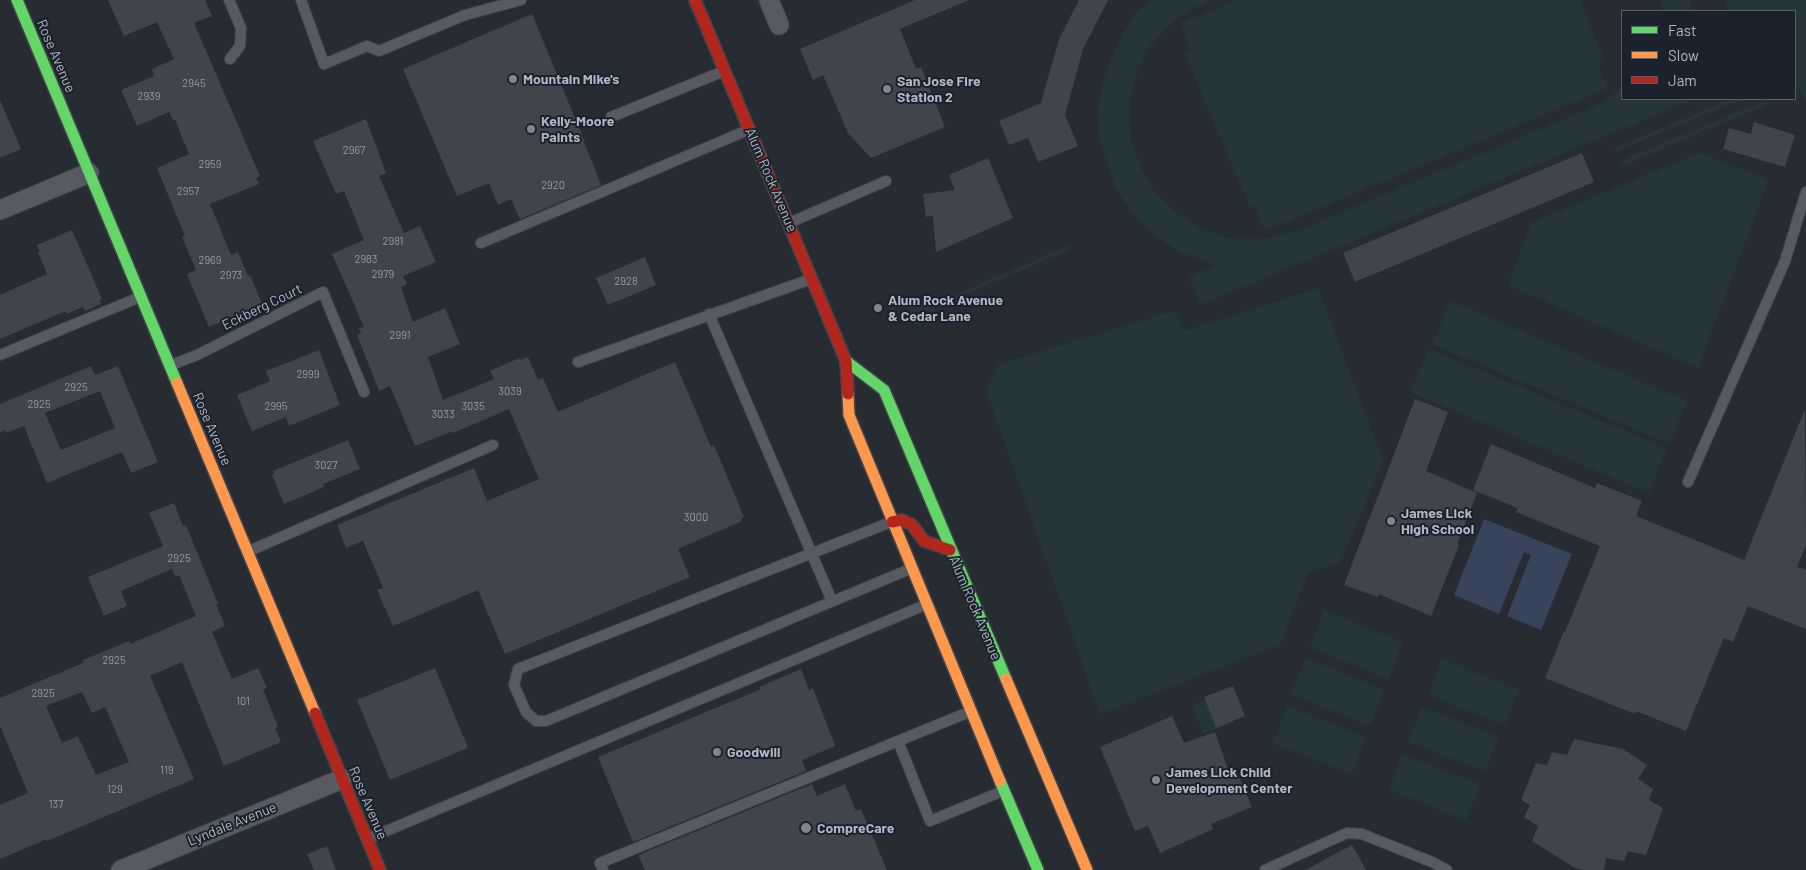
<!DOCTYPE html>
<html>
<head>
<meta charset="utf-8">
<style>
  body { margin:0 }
  #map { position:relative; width:1806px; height:870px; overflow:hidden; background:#272b32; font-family:Barlow,sans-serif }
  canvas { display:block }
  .legend { position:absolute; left:1621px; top:10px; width:175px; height:90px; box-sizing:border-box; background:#1b222d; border:1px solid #575e69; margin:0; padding:6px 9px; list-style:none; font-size:15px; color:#b0b7c4 }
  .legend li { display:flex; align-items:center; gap:10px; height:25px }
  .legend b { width:25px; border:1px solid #575e69 }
</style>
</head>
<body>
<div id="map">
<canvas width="1806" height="870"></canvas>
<ul class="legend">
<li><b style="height:6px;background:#63d668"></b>Fast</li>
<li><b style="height:6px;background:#ff974d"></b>Slow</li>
<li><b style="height:6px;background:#b3261e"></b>Jam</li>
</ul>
</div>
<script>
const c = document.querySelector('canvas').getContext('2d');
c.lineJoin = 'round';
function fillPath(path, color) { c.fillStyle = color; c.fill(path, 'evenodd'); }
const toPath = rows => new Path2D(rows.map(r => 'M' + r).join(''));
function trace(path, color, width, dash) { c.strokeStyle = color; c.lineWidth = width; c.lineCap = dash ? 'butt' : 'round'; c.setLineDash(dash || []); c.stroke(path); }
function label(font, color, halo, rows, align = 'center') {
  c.font = font + ' Barlow,sans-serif'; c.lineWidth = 4; c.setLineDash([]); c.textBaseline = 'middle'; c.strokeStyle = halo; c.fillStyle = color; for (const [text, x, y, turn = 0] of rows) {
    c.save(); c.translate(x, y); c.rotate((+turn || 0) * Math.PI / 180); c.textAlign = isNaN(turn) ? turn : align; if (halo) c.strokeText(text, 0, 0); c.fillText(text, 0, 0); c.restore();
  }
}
fillPath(toPath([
  [1151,0,1212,0,1190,10,1168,26,1149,48,1138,70,1131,93,1129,118,1132,143,1140,166,1154,191,1176,213,1199,228,1231,239,1264,239,1295,232,1586,110,1608,99,1622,87,1622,99,1694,99,1200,305,1189,277,1215,265,1181,252,1161,240,1141,223,1126,205,1115,186,1106,161,1100,138,1098,114,1101,87,1109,62,1123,34,1136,13],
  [1237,0,1580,0,1605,61,1598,64,1608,88,1265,231,1255,206,1250,208,1184,52,1190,49,1180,24],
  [1661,0,1692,0,1691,11,1662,11],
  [1724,0,1806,0,1806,100,1795,83,1795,11,1729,11],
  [1731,99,1743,99,1616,152,1614,148],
  [1765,100,1767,105,1622,166,1620,161],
  [1699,153,1769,179,1698,368,1508,285,1531,223],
  [1070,245,1072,249,934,308,937,316,915,325,907,306,929,297,932,304],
  [1318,288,1383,460,1341,562,1308,573,1280,645,1100,714,986,390,999,364,1174,311,1185,331],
  [1450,301,1687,401,1670,444,1432,344],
  [1429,349,1667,448,1649,493,1410,392],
  [1324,610,1403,642,1389,679,1310,647],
  [1306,658,1384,690,1370,726,1291,694],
  [1442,659,1519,690,1505,725,1428,695],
  [1223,693,1234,723,1203,734,1192,705],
  [1287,706,1366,737,1352,774,1273,743],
  [1422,707,1499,737,1485,771,1409,742],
  [1402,754,1480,784,1466,820,1389,790]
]), '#253538');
fillPath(toPath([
  [1484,519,1572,554,1541,630,1507,616,1531,555,1524,552,1499,614,1454,595]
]), '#37445c');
fillPath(toPath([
  [108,0,205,0,212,16,194,23,260,176,256,178,259,184,210,204,231,255,238,252,248,276,250,275,262,304,209,327,187,274,196,270,182,237,185,236,157,168,189,154,175,120,173,120,169,112,137,126,121,90,154,76,152,69,174,59,157,22,124,36],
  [915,0,969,0,900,29,916,69,921,67,945,127,871,158,848,133,823,75,813,80,800,49],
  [1079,0,1108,0,1083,49,1065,115,1078,146,1038,162,1028,138,1009,145,999,121,1041,103,1059,39],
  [532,14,585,142,584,142,601,185,520,219,511,199,498,205,489,183,457,196,403,69],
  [0,100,21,149,0,158],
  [366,119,386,173,379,176,404,233,420,226,436,262,403,276,407,284,401,287,413,322,445,308,460,344,428,357,443,400,494,379,490,371,519,358,520,360,528,357,538,380,543,378,558,412,675,362,711,447,714,445,744,517,741,518,742,521,678,549,690,577,505,654,478,590,393,626,377,590,383,588,363,541,346,548,337,525,474,468,487,501,539,479,509,409,453,433,453,431,415,446,390,386,379,391,357,335,361,333,359,328,364,327,332,254,364,240,344,191,336,194,313,141],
  [1754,122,1795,135,1785,167,1723,149,1729,128,1751,134],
  [1582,153,1594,182,1355,282,1343,253],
  [988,158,1013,218,936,252,933,216,926,217,923,194,955,190,949,175],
  [72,230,102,299,99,300,101,304,85,311,83,307,67,314,66,312,61,313,0,339,0,295,47,274,38,252,40,251,37,245],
  [645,257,656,285,608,305,596,278],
  [319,350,340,405,289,426,286,417,252,431,237,395,270,381,266,371],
  [91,366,95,375,118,366,158,462,131,473,122,452,47,483,24,426,6,433,5,430,0,432,0,404],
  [100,391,115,428,61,450,45,413],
  [1415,399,1448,412,1426,471,1477,493,1457,544,1459,545,1431,616,1379,594,1378,597,1344,585],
  [1805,409,1806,545,1797,567,1806,570,1806,629,1748,606,1733,642,1724,638,1686,731,1636,711,1635,714,1545,678,1564,631,1565,632,1600,546,1516,512,1518,508,1473,490,1491,444,1595,488,1597,483,1642,501,1636,516,1744,560],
  [348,440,360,469,323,484,324,487,284,504,272,475,274,474,273,471],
  [174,503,183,526,186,525,218,604,216,604,225,626,212,632,232,679,258,668,267,688,263,689,278,727,275,728,281,742,224,766,182,662,150,676,194,779,47,841,47,839,0,859,0,805,28,793,0,726,0,698,83,663,83,660,129,641,130,644,196,616,179,575,175,577,172,569,121,591,127,606,104,616,88,577,163,546,149,513],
  [82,692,92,713,105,707,129,762,96,775,78,736,62,743,46,706],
  [435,668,468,748,390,780,357,700],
  [801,669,809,690,813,688,835,746,802,760,806,771,633,842,598,757,761,689,759,687],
  [1233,686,1245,716,1216,728,1204,697],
  [1172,716,1184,743,1215,732,1230,775,1237,772,1252,807,1211,824,1213,829,1160,853,1148,826,1135,831,1100,747],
  [1574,739,1623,749,1647,765,1638,779,1653,789,1649,800,1663,808,1646,855,1628,851,1624,861,1606,858,1604,870,1583,870,1575,868,1532,841,1538,826,1524,817,1530,805,1521,800,1536,763,1547,765,1552,752,1567,755],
  [812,784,817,796,845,784,856,811,861,809,887,870,645,870,638,855],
  [1352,845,1366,870,1305,870],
  [327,846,336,870,314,870,307,854]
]), '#41454b');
const lane = toPath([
  [229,0,241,28,240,46,230,59],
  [301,0,324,64,367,46,379,51,465,15,521,0],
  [611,117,724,71],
  [789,223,886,181],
  [481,243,748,130],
  [709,314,832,601],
  [0,355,140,297],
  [578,362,811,279],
  [171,365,197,355,323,292,364,392],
  [1688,482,1785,261,1806,192],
  [891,522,518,669,514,685,526,712,536,721,546,721,910,569],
  [249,551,493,445],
  [969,712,898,741,930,821,1003,791],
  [367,839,925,605],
  [603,870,600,863,898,741],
  [1265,870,1347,833,1362,834,1432,862,1447,870]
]);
const street = toPath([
  [769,0,779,25],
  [0,210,89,173],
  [121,870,342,779]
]);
const fast = toPath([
  [17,0,177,383],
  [846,361,884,390,1006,679],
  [1000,781,1038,870]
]);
const slow = toPath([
  [177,383,315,713],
  [848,394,849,415,1000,781],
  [1006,679,1087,870]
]);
const jam = toPath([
  [695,0,846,361,848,394],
  [892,522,902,520,912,525,924,541,950,550],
  [315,713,380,870]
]);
trace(lane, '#42464b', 12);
trace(street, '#42464b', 21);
trace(fast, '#42464b', 14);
trace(slow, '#42464b', 14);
trace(jam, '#42464b', 14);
trace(lane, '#575a61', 10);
trace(street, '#575a61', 19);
trace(fast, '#63d668', 11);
trace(slow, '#ff974d', 11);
trace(jam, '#b3261e', 11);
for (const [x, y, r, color] of [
  [513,79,5,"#808691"],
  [887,89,5,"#808691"],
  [531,129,5,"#808691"],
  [878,308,5,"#808691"],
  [1391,521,5,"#808691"],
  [717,752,5,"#808691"],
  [1156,780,5,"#808691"],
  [806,828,6,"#808691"]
]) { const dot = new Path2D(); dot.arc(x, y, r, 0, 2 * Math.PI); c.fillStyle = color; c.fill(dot); trace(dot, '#1b222d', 2); }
label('11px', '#949aa6', null, [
  ["2945",194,83],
  ["2939",149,96],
  ["2967",354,150],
  ["2959",210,164],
  ["2920",553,185],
  ["2957",188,191],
  ["2981",393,241],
  ["2983",366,259],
  ["2969",210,260],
  ["2979",383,274],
  ["2973",231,275],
  ["2928",626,281],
  ["2991",400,335],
  ["2999",308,374],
  ["2925",76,387],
  ["3039",510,391],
  ["2925",39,404],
  ["2995",276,406],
  ["3035",473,406],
  ["3033",443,414],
  ["3027",326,465],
  ["3000",696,517],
  ["2925",179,558],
  ["2925",114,660],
  ["2925",43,693],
  ["101",243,701],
  ["119",167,770],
  ["129",115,789],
  ["137",56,804]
]);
label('14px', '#b0b7c4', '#1b222d', [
  ["Rose Avenue",56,56,67],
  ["Alum Rock Avenue",771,180,67],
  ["Eckberg Court",262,307,-26],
  ["Rose Avenue",212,429,67],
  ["Alum Rock Avenue",975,608,67],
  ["Rose Avenue",368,803,67],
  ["Lyndale Avenue",232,824,-22]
]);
label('bold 14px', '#b0b7c4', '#1b222d', [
  ["Mountain Mike's",523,79],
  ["San Jose Fire",897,81],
  ["Station 2",897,97],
  ["Kelly-Moore",541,121],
  ["Paints",541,137],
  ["Alum Rock Avenue",888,300],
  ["& Cedar Lane",888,316],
  ["James Lick",1401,513],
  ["High School",1401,529],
  ["Goodwill",727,752],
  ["James Lick Child",1166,772],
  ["Development Center",1166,788],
  ["CompreCare",817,828]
], 'left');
</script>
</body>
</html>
